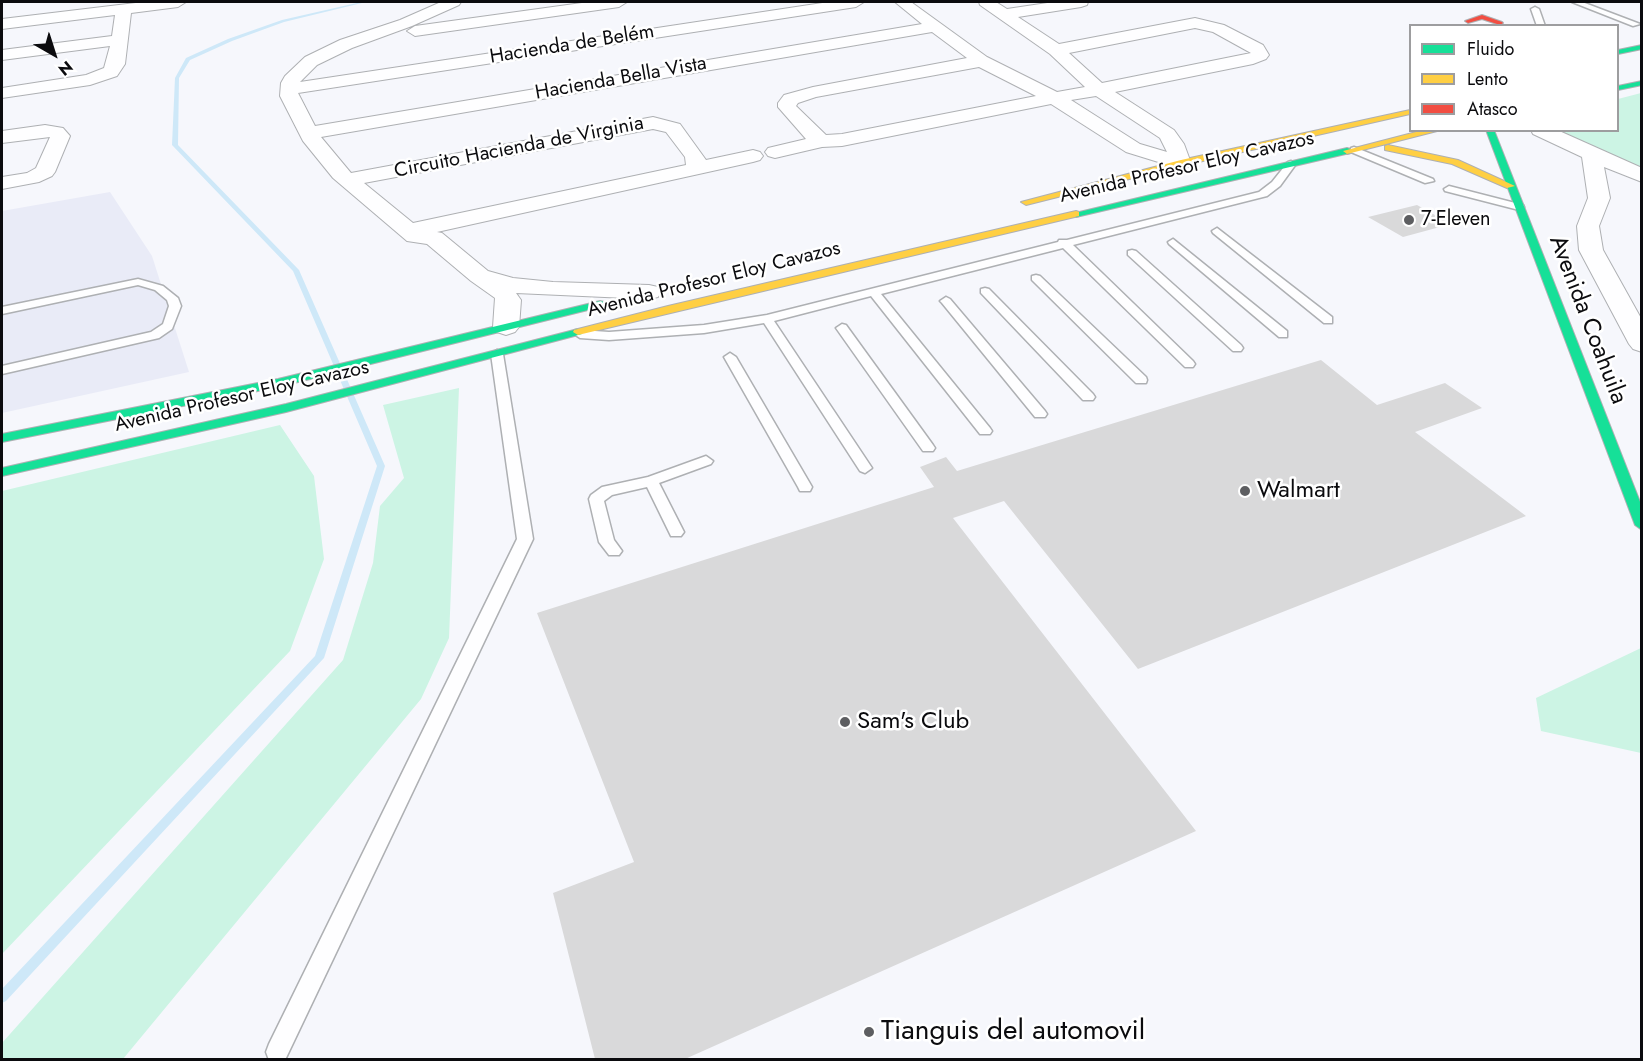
<!DOCTYPE html>
<html>
<head>
<meta charset="utf-8">
<style>
  body { margin:0 }
  #map { position:relative; width:1643px; height:1061px; overflow:hidden; background:#f6f7fc; font-family:Jost,sans-serif }
  canvas { display:block }
  .frame { position:absolute; inset:0; border:3px solid #0b0b0e; pointer-events:none }
  .legend { position:absolute; left:1409px; top:24px; width:210px; height:108px; box-sizing:border-box; background:#fff; border:2px solid #9d9d9f; margin:0; padding:8px 10px; list-style:none; font-size:18px; color:#0b0b0e }
  .legend li { display:flex; align-items:center; gap:12px; height:30px }
  .legend b { width:30px; border:2px solid #9d9d9f }
  .north { position:absolute; left:24px; top:24px; width:60px; height:60px; -webkit-text-stroke:4px #fff; paint-order:stroke; rotate:141deg; font-size:16px; font-weight:700; line-height:24px; text-align:center; color:#0b0b0e }
  .north::after { content:''; display:block; margin:auto; width:21px; height:27px; background:#0b0b0e; clip-path:polygon(50% 0,100% 100%,50% 72%,0 100%) }
</style>
</head>
<body>
<div id="map">
<canvas width="1643" height="1061"></canvas>
<div class="frame"></div>
<ul class="legend">
<li><b style="height:8px;background:#16e098"></b>Fluido</li>
<li><b style="height:8px;background:#ffcf43"></b>Lento</li>
<li><b style="height:8px;background:#f24e42"></b>Atasco</li>
</ul>
<div class="north">N</div>
</div>
<script>
const c = document.querySelector('canvas').getContext('2d');
c.lineJoin = 'round';
function fillPath(path, color) { c.fillStyle = color; c.fill(path, 'evenodd'); }
const toPath = rows => new Path2D(rows.map(r => 'M' + r).join(''));
function trace(path, color, width, dash) { c.strokeStyle = color; c.lineWidth = width; c.lineCap = dash ? 'butt' : 'round'; c.setLineDash(dash || []); c.stroke(path); }
function label(font, color, halo, rows, align = 'center') {
  c.font = font + ' Jost,sans-serif'; c.lineWidth = 5; c.setLineDash([]); c.textBaseline = 'middle'; c.strokeStyle = halo; c.fillStyle = color; for (const [text, x, y, turn = 0] of rows) {
    c.save(); c.translate(x, y); c.rotate((+turn || 0) * Math.PI / 180); c.textAlign = isNaN(turn) ? turn : align; if (halo) c.strokeText(text, 0, 0); c.fillText(text, 0, 0); c.restore();
  }
}
fillPath(toPath([
  [110,192,152,256,189,372,2,413,2,211]
]), '#e9ebf7');
fillPath(toPath([
  [1641,93,1641,172,1550,131,1618,130,1618,99],
  [459,388,449,638,421,699,123,1059,2,1059,2,1043,343,660,373,563,380,506,404,478,383,405],
  [280,425,314,476,324,559,290,651,2,954,2,491],
  [1641,648,1641,753,1541,731,1536,698]
]), '#ccf4e4');
fillPath(toPath([
  [361,2,366,2,284,22,232,41,190,60,179,78,178,145,299,270,385,466,324,658,6,1001,2,1003,2,989,315,656,377,466,293,271,172,145,175,78,186,58,228,39,282,20,361,2]
]), '#cee8f8');
fillPath(toPath([
  [1417,205,1451,224,1403,237,1368,217],
  [1321,360,1377,405,1445,383,1482,408,1415,432,1526,516,1138,669,1004,501,953,518,1196,831,685,1059,595,1059,553,893,634,862,537,613,934,487,920,467,946,457,957,471]
]), '#d9d9da');
const lane = toPath([
  [1572,2,1582,2,1640,24,1633,26,1572,2],
  [1535,7,1539,9,1545,26,1537,26,1531,9,1535,7],
  [1354,147,1433,179,1434,181,1425,183,1351,152,1351,148,1354,147],
  [1291,161,1296,164,1280,186,1267,196,1073,245,1193,361,1195,364,1193,367,1185,367,1063,248,881,294,990,428,992,431,990,434,980,434,871,296,774,321,872,468,865,473,860,471,764,323,704,333,609,340,580,338,574,334,580,330,609,332,704,325,767,315,1058,242,1059,240,1067,240,1259,192,1272,182,1288,162,1291,161],
  [1449,186,1523,205,1524,207,1519,210,1445,191,1444,189,1449,186],
  [1217,228,1332,317,1332,323,1324,323,1213,233,1212,231,1217,228],
  [1173,239,1287,331,1287,337,1279,337,1169,244,1168,242,1173,239],
  [1132,250,1136,251,1241,345,1243,348,1241,351,1233,351,1128,255,1128,251,1132,250],
  [1036,275,1040,276,1146,377,1147,380,1146,383,1136,383,1032,280,1032,276,1036,275],
  [138,279,163,286,178,298,181,306,172,329,159,338,2,374,2,366,151,332,163,324,169,306,167,300,155,290,138,285,2,314,2,307,138,279],
  [985,288,989,289,1093,394,1095,397,1093,400,1083,400,981,293,981,289,985,288],
  [946,297,950,299,1045,411,1047,414,1045,417,1035,417,942,303,940,301,946,297],
  [842,324,846,325,933,445,935,448,933,451,923,451,836,328,842,324],
  [497,350,503,354,533,539,285,1060,269,1060,266,1052,269,1044,517,539,491,354,497,350],
  [730,353,736,357,812,487,810,491,800,491,798,487,724,357,730,353],
  [706,456,713,461,711,464,659,483,684,532,681,536,671,536,647,487,612,495,604,501,614,540,622,551,619,555,609,555,599,542,589,499,591,495,602,487,648,477,706,456]
]);
const street = toPath([
  [144,2,186,2,178,7,131,13,125,64,117,76,90,85,2,98,2,88,86,75,104,68,110,46,2,60,2,50,112,36,115,15,2,29,2,19,144,2],
  [441,2,461,2,459,5,412,26,352,48,317,65,300,82,829,2,864,2,856,7,298,93,315,126,922,24,895,2,911,2,987,57,1057,92,1085,87,1050,54,980,5,979,2,996,2,1007,9,1054,2,1088,2,1087,5,1081,7,1018,17,1059,44,1195,18,1224,25,1263,45,1269,55,1266,59,1253,64,1115,92,1174,130,1184,144,1191,163,1188,167,1181,169,1126,152,1051,104,842,146,822,147,775,158,768,156,765,152,768,148,806,139,778,107,778,103,784,95,813,87,967,58,932,32,321,137,351,173,653,117,680,124,706,160,753,150,760,152,763,156,760,160,753,162,437,232,442,233,488,271,513,278,553,282,649,285,658,287,661,292,658,297,649,299,516,293,521,300,519,327,515,332,506,335,497,332,493,327,495,298,471,281,427,244,407,241,333,178,303,141,280,96,281,83,285,76,305,57,340,40,400,20,441,2],
  [1195,28,1213,32,1251,53,1102,83,1069,53,1195,28],
  [979,67,1036,96,842,134,826,135,796,106,798,103,816,97,979,67],
  [1096,96,1160,138,1167,152,1140,144,1071,100,1096,96],
  [653,129,666,132,685,157,686,165,413,223,364,183,653,129],
  [589,2,627,2,619,7,415,36,407,31,415,26,589,2],
  [45,125,63,128,70,136,55,172,52,176,39,182,2,189,2,177,27,173,36,168,50,137,2,143,2,131,45,125],
  [1531,130,1557,130,1642,168,1642,182,1604,167,1610,198,1599,226,1603,250,1642,320,1642,352,1633,349,1629,344,1579,250,1577,226,1588,198,1582,157,1533,134,1531,130]
]);
const fast = toPath([
  [1642,45,1642,49,1618,54,1618,50,1642,45],
  [1642,81,1642,85,1618,90,1618,86,1642,81],
  [1486,130,1494,130,1642,507,1642,530,1635,525,1486,130],
  [1347,148,1350,149,1350,153,1076,217,1071,214,1347,148],
  [600,301,604,302,604,306,278,387,2,442,2,434,278,379,600,301],
  [578,329,582,330,582,334,286,412,2,476,2,468,286,404,578,329]
]);
const slow = toPath([
  [1410,110,1410,114,1181,166,1026,205,1021,202,1181,160,1410,110],
  [1424,130,1441,130,1347,154,1343,151,1424,130],
  [1388,145,1458,160,1515,186,1507,188,1452,164,1385,150,1385,146,1388,145],
  [1076,211,1079,212,1079,216,578,335,573,332,574,330,668,306,1076,211]
]);
const jam = toPath([
  [1482,15,1502,22,1503,23,1500,25,1482,19,1468,23,1465,21,1482,15]
]);
trace(lane, '#aeb0b3', 3);
trace(street, '#aeb0b3', 2);
trace(fast, '#aeb0b3', 2);
trace(slow, '#aeb0b3', 2);
trace(jam, '#aeb0b3', 2);
fillPath(lane, '#fefeff');
fillPath(street, '#fefeff');
fillPath(fast, '#16e098');
fillPath(slow, '#ffcf43');
fillPath(jam, '#f24e42');
for (const [x, y, r, color] of [
  [1409,220,6,"#5d5e61"],
  [1245,491,6,"#5d5e61"],
  [845,722,6,"#5d5e61"],
  [869,1032,6,"#5d5e61"]
]) { const dot = new Path2D(); dot.arc(x, y, r, 0, 2 * Math.PI); c.fillStyle = color; c.fill(dot); trace(dot, '#fff', 2); }
label('20px', '#0b0b0e', '#fff', [
  ["Hacienda de Belém",572,45,-9],
  ["Hacienda Bella Vista",621,79,-10],
  ["Circuito Hacienda de Virginia",519,148,-11],
  ["Avenida Profesor Eloy Cavazos",1187,168,-13],
  ["Avenida Profesor Eloy Cavazos",714,280,-14],
  ["Avenida Profesor Eloy Cavazos",242,397,-13]
]);
label('20px', '#0b0b0e', '#fff', [
  ["7-Eleven",1421,220]
], 'left');
label('24px', '#0b0b0e', '#fff', [
  ["Avenida Coahuila",1587,320,69]
]);
label('24px', '#0b0b0e', '#fff', [
  ["Walmart",1257,491],
  ["Sam's Club",857,722]
], 'left');
label('28px', '#0b0b0e', '#fff', [
  ["Tianguis del automovil",881,1032]
], 'left');
</script>
</body>
</html>
